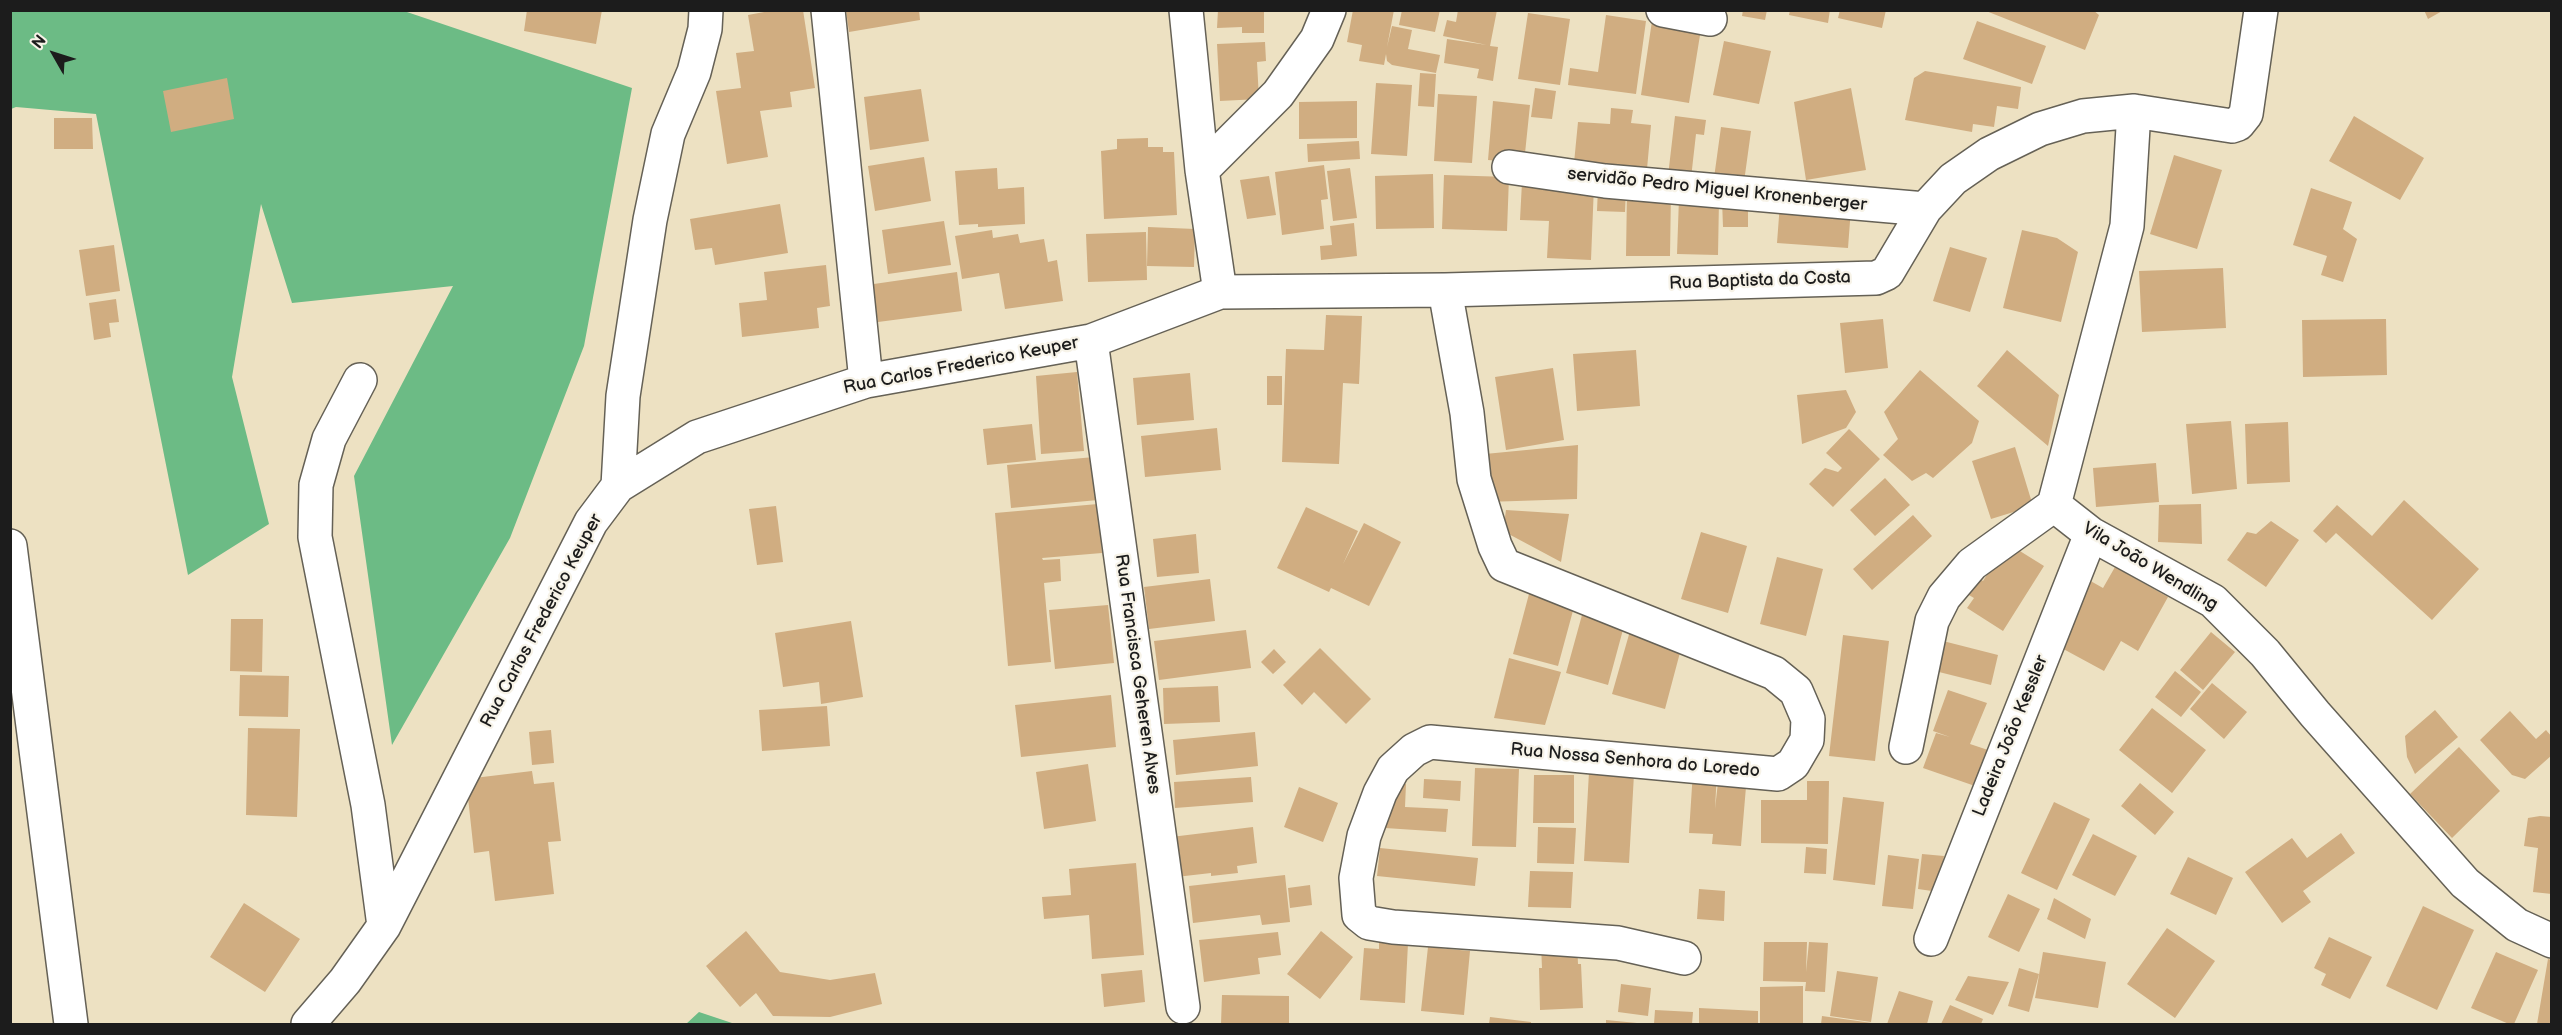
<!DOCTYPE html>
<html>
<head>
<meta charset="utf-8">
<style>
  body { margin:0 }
  #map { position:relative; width:2562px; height:1035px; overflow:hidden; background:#ede1c2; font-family:"Balsamiq Sans",sans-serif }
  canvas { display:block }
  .frame { position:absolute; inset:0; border:12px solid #1c1c1c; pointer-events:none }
  .north { position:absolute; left:24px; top:24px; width:60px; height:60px; -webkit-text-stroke:4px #f7f3e8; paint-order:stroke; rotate:309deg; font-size:16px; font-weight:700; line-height:24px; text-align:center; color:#1c1c1c }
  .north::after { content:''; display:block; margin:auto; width:21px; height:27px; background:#1c1c1c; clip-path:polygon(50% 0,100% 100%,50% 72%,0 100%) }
</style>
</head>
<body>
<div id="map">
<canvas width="2562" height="1035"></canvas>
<div class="frame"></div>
<div class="north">N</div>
</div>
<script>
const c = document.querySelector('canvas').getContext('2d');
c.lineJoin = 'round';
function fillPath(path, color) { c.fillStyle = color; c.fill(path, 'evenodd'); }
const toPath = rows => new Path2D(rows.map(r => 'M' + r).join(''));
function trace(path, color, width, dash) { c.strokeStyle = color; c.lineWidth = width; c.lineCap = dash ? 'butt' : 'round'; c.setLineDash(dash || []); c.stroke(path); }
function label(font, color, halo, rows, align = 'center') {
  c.font = font + ' "Balsamiq Sans",sans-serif'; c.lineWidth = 4.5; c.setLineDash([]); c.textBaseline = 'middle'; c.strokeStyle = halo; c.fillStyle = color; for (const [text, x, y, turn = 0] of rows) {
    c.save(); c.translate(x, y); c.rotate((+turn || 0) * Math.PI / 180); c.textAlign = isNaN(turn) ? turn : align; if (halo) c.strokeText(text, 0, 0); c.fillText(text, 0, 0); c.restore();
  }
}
fillPath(toPath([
  [10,11,404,11,632,88,584,346,510,538,392,745,354,476,453,286,292,303,261,204,232,377,269,524,188,575,96,114,16,107,11,109],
  [699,1012,735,1024,686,1024]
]), '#6cbb85');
fillPath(toPath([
  [527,10,602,10,596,44,524,31],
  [775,10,803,10,815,88,790,92,792,107,760,111,768,157,727,164,716,91,741,88,736,53,754,51,748,15],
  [846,10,919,10,920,20,849,32],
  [1218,10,1264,10,1264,33,1242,33,1242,27,1217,28],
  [1353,10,1394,10,1387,47,1392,26,1412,30,1408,49,1440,55,1436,73,1392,65,1387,61,1386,54,1384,65,1359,61,1362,45,1347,42],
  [1402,10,1440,10,1435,32,1399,25],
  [1458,10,1497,10,1490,46,1498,47,1493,81,1477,78,1479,69,1444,63,1447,39,1487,45,1443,36,1447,20,1456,22],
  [1743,10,1767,10,1765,20,1742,16],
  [1790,10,1830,10,1828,23,1789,15],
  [1840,10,1886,10,1882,28,1838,18],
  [2093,10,2099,15,2085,50,1986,11],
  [2424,10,2444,10,2428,19],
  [1528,13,1570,19,1560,85,1518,79],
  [1606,15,1646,21,1636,94,1568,85,1570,68,1598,72],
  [1652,21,1701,29,1689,103,1641,95],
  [1977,21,2046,46,2032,84,1963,59],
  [1724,41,1771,51,1759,104,1713,95],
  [1265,42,1266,61,1257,62,1259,99,1220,101,1217,44],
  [1925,71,2021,87,2018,109,1997,106,1994,127,1973,124,1972,132,1905,120,1914,78],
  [1420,73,1436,74,1434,107,1418,106],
  [227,78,234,119,171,132,163,91],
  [1376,83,1412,85,1407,156,1371,154],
  [1535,88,1556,91,1552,119,1531,117],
  [1851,88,1866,170,1806,180,1794,102],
  [921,89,929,141,870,150,864,97],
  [1438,94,1477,96,1472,163,1434,161],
  [1357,101,1357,138,1299,139,1299,102],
  [1493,101,1530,105,1524,163,1488,160],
  [1611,108,1633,110,1631,123,1651,125,1647,169,1574,163,1578,122,1610,124],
  [1675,116,1706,120,1704,135,1696,134,1691,178,1668,176],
  [2354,116,2424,158,2400,200,2329,161],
  [54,118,92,118,93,149,54,149],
  [1721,127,1751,131,1744,182,1714,178],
  [1148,138,1148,147,1163,147,1163,152,1174,152,1177,215,1104,219,1101,151,1117,149,1117,139],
  [1359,141,1360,159,1308,162,1307,144],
  [2174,155,2222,170,2197,249,2150,234],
  [924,157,931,201,875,211,868,166],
  [1324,165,1328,199,1321,200,1324,229,1282,235,1275,172],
  [997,168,998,189,1024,187,1025,224,978,227,978,224,959,225,955,171],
  [1350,168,1357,218,1333,221,1327,171],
  [1433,174,1434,228,1376,229,1375,176],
  [1444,175,1509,177,1507,231,1442,229],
  [1269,176,1276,215,1247,219,1240,180],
  [1522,182,1594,185,1591,260,1547,258,1549,221,1520,220],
  [1598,187,1626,188,1625,212,1597,211],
  [2311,188,2352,202,2343,229,2357,239,2343,282,2321,275,2327,256,2293,245],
  [1627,191,1671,191,1670,256,1626,256],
  [1679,198,1719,199,1718,255,1677,254],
  [1748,199,1748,227,1723,227,1722,200],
  [1780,203,1851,208,1848,248,1777,243],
  [780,204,788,253,715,265,712,248,695,250,690,219],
  [944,221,951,265,888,274,882,230],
  [1354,223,1357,256,1321,260,1320,246,1332,245,1330,226],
  [1148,227,1195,229,1194,267,1147,266],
  [992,230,993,238,1018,234,1020,243,1044,239,1048,262,1057,260,1063,301,1005,309,999,273,962,279,955,236],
  [2022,230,2057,238,2078,252,2061,322,2003,308],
  [1146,232,1147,280,1088,282,1086,234],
  [114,245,120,291,86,296,79,250],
  [1950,247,1987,258,1970,312,1933,301],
  [826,265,830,306,817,308,819,328,742,337,739,303,767,300,764,272],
  [2223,268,2226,328,2142,332,2139,271],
  [957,272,962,311,878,322,876,310,863,312,860,286],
  [116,299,119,322,109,323,111,337,94,340,89,303],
  [1326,315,1362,316,1359,384,1343,383,1339,464,1282,462,1286,349,1324,350],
  [1883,319,1888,368,1845,373,1840,323],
  [2386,319,2387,375,2303,377,2302,320],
  [1636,350,1640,406,1577,411,1573,354],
  [2007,350,2059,395,2048,446,1977,386],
  [1553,368,1564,440,1506,450,1495,377],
  [1920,370,1979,421,1972,443,1933,478,1926,473,1912,481,1883,455,1898,439,1884,412],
  [1077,372,1084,451,1041,454,1036,376],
  [1190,373,1194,420,1137,425,1133,378],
  [1267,376,1282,376,1282,405,1267,405],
  [1846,390,1856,412,1846,428,1802,444,1797,395],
  [2231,421,2237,489,2192,494,2186,424],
  [2288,422,2290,482,2247,484,2245,424],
  [1032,424,1036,460,987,465,983,429],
  [1217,428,1221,470,1145,477,1141,436],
  [1849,429,1880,459,1833,507,1809,484,1825,468,1838,472,1842,468,1826,453],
  [1578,445,1577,499,1486,502,1485,454],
  [2015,447,2033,506,1991,519,1972,461],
  [1094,457,1098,500,1011,508,1007,465],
  [2156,463,2159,502,2096,507,2093,468],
  [1885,478,1910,505,1875,536,1850,510],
  [2404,500,2479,569,2432,620,2336,533,2326,543,2313,531,2337,505,2372,536],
  [1098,504,1102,553,1042,558,1043,560,1060,559,1061,581,1044,583,1051,662,1008,666,995,513],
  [2201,504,2202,544,2158,542,2159,505],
  [776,506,783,562,757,565,749,509],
  [1306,507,1358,531,1343,564,1364,523,1401,542,1369,606,1331,588,1329,592,1277,568],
  [1506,510,1569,514,1561,562,1503,531],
  [1913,515,1932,536,1872,590,1853,569],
  [2271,521,2299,540,2266,587,2227,560,2247,532,2256,534],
  [1701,532,1747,546,1728,613,1681,599],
  [1196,534,1199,573,1157,577,1153,539],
  [2007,543,2044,566,2003,631,1967,608,1974,598,1962,591,1973,574,1983,581],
  [1777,557,1823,569,1806,636,1760,624],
  [2115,567,2168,597,2138,651,2121,641,2104,671,2056,645,2087,579,2103,588],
  [1210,579,1215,621,1149,629,1144,587],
  [1529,594,1574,607,1558,666,1513,654],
  [1108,605,1114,663,1055,669,1049,610],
  [1582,615,1624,626,1608,685,1566,673],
  [231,619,263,619,262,672,230,671],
  [851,621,863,697,821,704,819,682,783,687,775,633],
  [1246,630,1251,668,1159,680,1154,641],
  [1630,631,1682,645,1665,709,1612,694],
  [2211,632,2235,652,2203,690,2180,670],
  [1843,635,1889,641,1875,761,1829,756],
  [1943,641,1998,655,1991,685,1935,671],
  [1320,648,1371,699,1346,724,1314,692,1302,705,1283,685],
  [1274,649,1286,662,1273,674,1261,662],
  [1509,658,1561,672,1545,725,1494,718],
  [2175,671,2201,692,2181,717,2155,697],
  [240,675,289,676,288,717,239,716],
  [2212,683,2247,712,2224,739,2190,709],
  [1218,686,1220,722,1164,724,1163,688],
  [1948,690,1987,703,1970,744,1988,750,1975,786,1923,768,1936,733,1950,737,1933,731],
  [1111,695,1116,747,1021,757,1015,705],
  [827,706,830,746,762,751,759,710],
  [2152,708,2206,750,2172,793,2119,750],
  [2435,710,2458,737,2415,774,2407,757,2405,736],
  [2510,711,2536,739,2546,730,2552,737,2552,755,2525,779,2512,775,2480,740],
  [248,728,300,729,297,817,246,815],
  [551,730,554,763,532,765,529,732],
  [1255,732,1258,766,1176,775,1173,740],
  [2459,747,2500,791,2452,838,2410,794],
  [1088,764,1096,821,1044,829,1036,772],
  [1475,768,1519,769,1516,847,1472,846],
  [532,771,534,784,554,782,561,841,548,842,554,894,495,901,489,851,474,853,466,779],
  [1693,771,1717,772,1715,809,1719,773,1747,775,1741,846,1712,844,1713,834,1689,833],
  [1589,772,1634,774,1629,863,1584,861],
  [1534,775,1574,775,1574,823,1533,823],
  [1251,777,1253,802,1175,808,1174,782],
  [1424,779,1461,781,1460,801,1423,798],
  [1807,781,1829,781,1828,844,1761,843,1761,800,1807,800],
  [1388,783,1406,784,1405,807,1448,809,1446,832,1385,828],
  [2140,783,2174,812,2155,835,2121,806],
  [1299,787,1338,803,1323,842,1284,827],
  [1843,797,1884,802,1875,885,1833,880],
  [2054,802,2090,819,2057,890,2021,873],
  [2540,816,2552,817,2552,894,2533,892,2538,848,2524,846,2528,818],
  [1253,827,1257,863,1237,866,1238,873,1211,876,1211,873,1176,877,1171,837],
  [1538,827,1576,828,1574,864,1537,863],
  [2341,833,2355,853,2303,891,2311,902,2282,923,2245,872,2292,838,2307,858],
  [2093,834,2137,856,2115,896,2072,875],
  [1806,847,1827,849,1826,874,1804,873],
  [1380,848,1478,858,1475,886,1377,876],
  [1922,854,1944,856,1939,892,1918,889],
  [1888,855,1919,859,1913,909,1882,906],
  [2188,857,2233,878,2216,915,2170,894],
  [1136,863,1144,955,1092,959,1089,915,1044,919,1042,897,1071,895,1069,869],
  [1530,871,1573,872,1571,908,1528,907],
  [1285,875,1290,922,1262,925,1260,915,1193,923,1189,886],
  [1310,885,1312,905,1290,908,1288,888],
  [1699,889,1725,891,1724,921,1697,919],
  [2008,894,2040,909,2019,952,1988,937],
  [2054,898,2091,919,2085,939,2047,919],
  [244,903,300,939,265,992,210,957],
  [2423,906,2474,930,2437,1010,2386,986],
  [2167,928,2215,961,2175,1018,2127,984],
  [746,931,780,972,830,980,875,973,882,1004,830,1017,773,1016,756,993,740,1007,706,966],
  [1321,931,1353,957,1320,999,1287,974],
  [1278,932,1281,955,1258,958,1260,974,1204,982,1199,940],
  [2329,937,2372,957,2350,999,2321,985,2326,974,2314,968],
  [1379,942,1408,943,1405,1003,1360,1000,1364,948,1379,949],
  [1764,942,1807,942,1806,972,1809,942,1828,943,1825,992,1805,991,1806,982,1763,981],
  [1577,943,1578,964,1581,964,1583,1008,1540,1010,1539,968,1542,968,1541,945],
  [1428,947,1470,951,1464,1015,1421,1011],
  [2043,952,2106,962,2098,1008,2035,998],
  [2496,952,2538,970,2514,1024,2509,1024,2471,1008],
  [2548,959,2552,960,2552,1024,2537,1024],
  [2019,968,2039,974,2029,1012,2008,1006],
  [1142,970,1145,1002,1104,1007,1101,974],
  [1837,971,1878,977,1871,1022,1830,1016],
  [1968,976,2009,982,1993,1015,1955,1000],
  [1621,984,1651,988,1648,1016,1618,1012],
  [1803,986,1803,1024,1760,1024,1760,987],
  [1899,991,1933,1001,1927,1024,1887,1024],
  [1222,995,1289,996,1289,1024,1221,1024],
  [1950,1005,1983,1019,1981,1024,1941,1024],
  [1699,1008,1758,1011,1758,1024,1699,1024],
  [1655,1010,1693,1012,1692,1024,1654,1024],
  [1822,1016,1872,1023,1872,1024,1821,1024],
  [1490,1017,1531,1022,1531,1024,1489,1024],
  [1606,1020,1637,1023,1637,1024,1606,1024]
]), '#d0ad81');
const minor = toPath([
  [828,10,866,381],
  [1186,10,1202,170,1220,292],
  [1663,10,1710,19],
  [2134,111,2127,226,2054,505,2091,534,2213,601,2265,653,2315,714,2465,883,2517,925,2552,941],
  [1509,167,1605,181,1925,209],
  [1202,170,1278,94,1317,39,1329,10],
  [1445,290,1467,413,1474,479,1495,546,1504,565,1774,673,1796,691,1808,719,1807,740,1793,764,1778,774,1430,742,1414,750,1393,769,1380,793,1364,836,1356,878,1359,915,1369,923,1393,927,1618,943,1684,958],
  [1091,341,1183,1007],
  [360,380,329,439,316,485,315,537,368,805,384,926],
  [618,486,623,396,650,220,668,134,694,72,705,29,706,10],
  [10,546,71,1024],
  [1906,747,1932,621,1944,597,1972,564,2054,505],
  [1931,939,2091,534],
  [308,1024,345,981,384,926,591,522,618,486,697,437,866,381,1091,341,1220,292,1445,290,1876,278,1887,273,1925,209,1953,179,1989,154,2040,129,2083,116,2134,111,2232,126,2238,124,2246,114,2261,10]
]);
trace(minor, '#656156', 36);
trace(minor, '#fff', 33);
label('18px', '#1c1c1c', '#f7f3e8', [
  ["servidão Pedro Miguel Kronenberger",1717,190,6],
  ["Rua Baptista da Costa",1760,281,-2],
  ["Rua Carlos Frederico Keuper",961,366,-11],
  ["Vila João Wendling",2150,567,31],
  ["Rua Carlos Frederico Keuper",542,621,-62],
  ["Rua Francisca Geheren Alves",1137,674,82],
  ["Ladeira João Kessler",2011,736,-68],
  ["Rua Nossa Senhora do Loredo",1635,761,5]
]);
</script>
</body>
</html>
